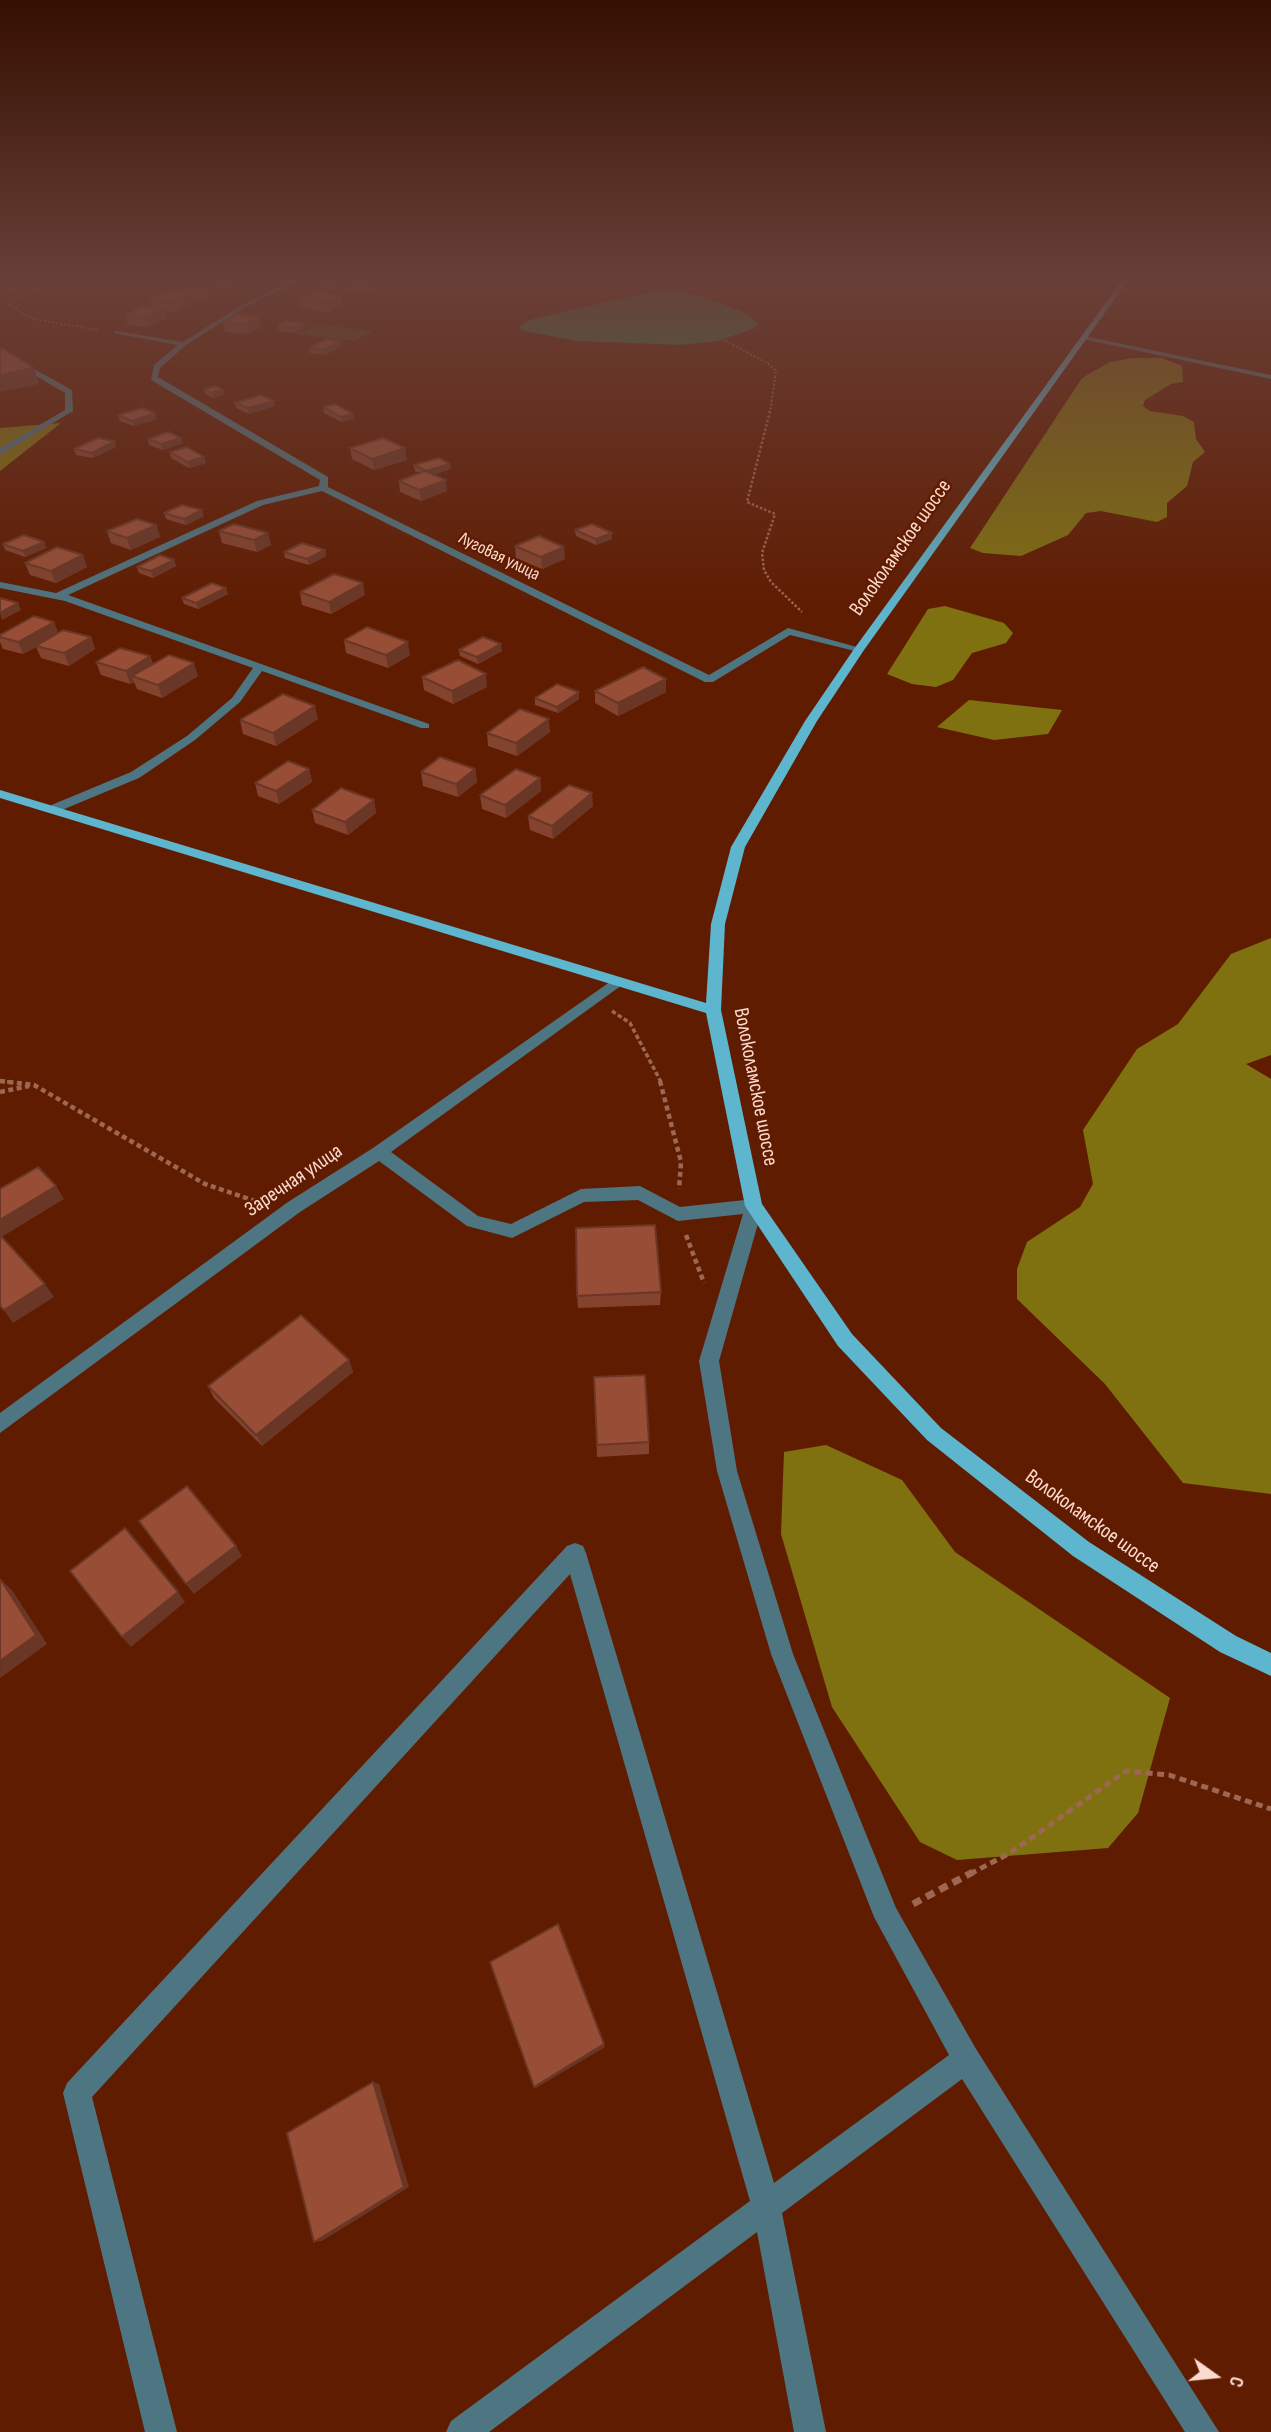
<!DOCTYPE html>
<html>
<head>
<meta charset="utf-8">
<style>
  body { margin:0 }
  #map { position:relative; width:1271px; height:2432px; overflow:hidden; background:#601c01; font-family:"Sofia Sans Condensed",sans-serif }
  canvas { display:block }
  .north { position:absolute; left:1180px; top:2341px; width:70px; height:70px; -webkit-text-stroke:5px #601c01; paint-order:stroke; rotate:105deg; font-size:19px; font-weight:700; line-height:28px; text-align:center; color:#fddacf }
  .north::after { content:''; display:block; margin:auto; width:24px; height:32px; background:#fddacf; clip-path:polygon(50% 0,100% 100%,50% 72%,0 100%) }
</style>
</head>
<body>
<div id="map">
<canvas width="1271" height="2432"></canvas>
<div class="north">С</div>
</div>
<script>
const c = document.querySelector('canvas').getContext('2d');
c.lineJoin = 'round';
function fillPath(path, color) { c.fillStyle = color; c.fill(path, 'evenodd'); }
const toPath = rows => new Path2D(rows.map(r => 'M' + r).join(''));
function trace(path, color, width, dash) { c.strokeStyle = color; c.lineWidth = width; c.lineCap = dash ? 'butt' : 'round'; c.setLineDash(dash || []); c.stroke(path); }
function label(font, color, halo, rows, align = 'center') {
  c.font = font + ' "Sofia Sans Condensed",sans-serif'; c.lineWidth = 5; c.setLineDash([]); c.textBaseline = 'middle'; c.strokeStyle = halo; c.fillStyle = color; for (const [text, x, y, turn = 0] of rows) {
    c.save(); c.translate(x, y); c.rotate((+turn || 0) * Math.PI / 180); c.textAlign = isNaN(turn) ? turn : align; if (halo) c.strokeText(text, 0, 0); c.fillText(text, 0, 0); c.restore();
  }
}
fillPath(toPath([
  [316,324,373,331,355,341,297,334]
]), '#4f4510');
fillPath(toPath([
  [1132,358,1162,358,1182,366,1183,382,1171,384,1145,400,1143,406,1150,411,1183,416,1194,422,1196,439,1205,452,1193,462,1187,486,1167,503,1167,517,1157,522,1101,511,1086,513,1068,535,1021,556,983,553,970,548,1082,378,1110,362],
  [61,423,0,471,0,428],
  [945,606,1004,623,1013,633,1006,643,972,653,953,680,936,687,912,684,887,674,928,609],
  [969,700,1062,710,1048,734,994,740,937,727],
  [1271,938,1271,1055,1246,1064,1271,1079,1271,1494,1183,1483,1105,1384,1017,1299,1017,1269,1027,1242,1080,1207,1093,1184,1083,1130,1137,1049,1178,1024,1231,954],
  [826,1445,902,1480,955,1552,1170,1698,1138,1813,1108,1848,957,1860,920,1842,832,1707,781,1534,784,1452]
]), '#807110');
fillPath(toPath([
  [664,289,705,297,747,314,759,324,753,329,717,341,679,345,579,341,523,331,519,327,529,320,554,314]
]), '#268156');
trace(toPath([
  [65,275,6,303,33,319,98,330],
  [0,294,39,275],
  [722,339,769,364,776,371,770,413]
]), '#9e6753', 2, [2, 2]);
trace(toPath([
  [770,411,747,502,775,514,762,553,764,570,771,582,802,612]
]), '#9e6753', 2.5, [2.5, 2]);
trace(toPath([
  [612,1011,630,1023,661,1082],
  [0,1081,11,1082]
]), '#9e6753', 3.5, [4.5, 2.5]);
trace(toPath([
  [0,1081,34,1085,205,1184,258,1202],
  [660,1081,681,1162,679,1189],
  [0,1092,29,1086],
  [686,1235,704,1283]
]), '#9e6753', 4.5, [5, 3.5]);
trace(toPath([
  [970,1874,1010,1853,1126,1771,1169,1775,1271,1809]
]), '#9e6753', 5, [7, 4.5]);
trace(toPath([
  [913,1904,973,1872]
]), '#9e6753', 7, [9, 6]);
fillPath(toPath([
  [302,275,310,275,244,308,186,345,160,368,158,377,328,477,328,487,709,675,788,628,864,649,859,652,790,635,713,682,705,682,322,491,263,505,68,595,429,724,429,728,421,728,262,671,240,702,195,740,139,778,57,812,49,812,49,806,131,772,187,736,232,698,253,668,65,601,0,588,0,582,56,593,257,501,319,486,320,480,151,380,154,365,178,345,113,333,116,331,183,342,240,306,302,275],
  [1084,336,1271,375,1271,379,1082,339,1084,336],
  [0,350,72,390,73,411,0,455,0,448,65,410,65,393,0,355,0,350],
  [617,977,624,982,622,985,391,1152,478,1216,511,1224,581,1189,640,1186,680,1207,754,1199,760,1201,763,1206,719,1361,737,1471,793,1654,896,1908,976,2049,1219,2432,1185,2432,962,2079,782,2213,826,2432,794,2432,757,2232,489,2432,446,2432,451,2421,750,2201,570,1574,92,2097,177,2432,145,2432,63,2093,67,2083,567,1546,575,1543,583,1546,586,1553,774,2183,949,2055,874,1917,771,1654,717,1471,699,1361,743,1214,678,1221,638,1200,584,1202,512,1238,467,1226,379,1161,300,1212,0,1433,0,1413,288,1202,373,1148,617,977]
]), '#4e7682');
fillPath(toPath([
  [1126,275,1132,275,864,650,817,721,745,847,725,924,721,1010,762,1204,852,1334,941,1428,1089,1542,1236,1636,1271,1653,1271,1676,1220,1652,1073,1556,927,1440,838,1346,745,1206,706,1013,0,798,0,790,706,1003,711,924,731,847,805,721,854,649,1126,275]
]), '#5db5ce');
fillPath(toPath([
  [157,275,181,275,170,280,157,278],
  [239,275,265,275,259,278],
  [356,275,403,275,395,279],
  [241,279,242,283,231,289,218,287,217,283],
  [315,282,348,282,335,289,316,287],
  [374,283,375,288,368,292,347,290,347,285],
  [178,291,216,294,206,299,190,297,191,304,175,312,164,311,166,318,147,327,128,325,125,315,152,307,150,300,179,293],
  [301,299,343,304,328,312,303,308],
  [223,322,261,326,248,334,225,332],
  [304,323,304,328,297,333,279,331,278,326],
  [341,341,342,346,325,355,310,353,309,348],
  [204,389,224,395,213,398,205,394],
  [235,403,275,406,249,414,236,408],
  [323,407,353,414,354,419,342,422,324,413],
  [118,415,157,419,133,426,120,421],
  [148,439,183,443,163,450,149,445],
  [116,447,93,458,76,455,74,449],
  [350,448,407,460,374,470,352,459],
  [170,452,206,463,189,468,171,458],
  [414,465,451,469,433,475,447,491,421,501,400,492,399,481,420,473,415,471],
  [164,513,204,516,186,525,166,519],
  [156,525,160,537,131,550,111,543,107,531],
  [575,530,612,539,596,545,576,536],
  [219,531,271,545,257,552,222,543],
  [44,542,46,548,25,557,5,550,3,544],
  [515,546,565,559,542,569,516,558],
  [325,550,326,556,309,565,285,558,284,552],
  [174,560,176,566,153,578,139,573,137,567],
  [25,563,87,567,56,583,30,575],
  [300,592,365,595,331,614,302,605],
  [228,594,198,609,184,604,182,598],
  [54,622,58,633,91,637,95,649,69,666,41,658,36,647,23,654,3,649,0,642,0,635],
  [344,640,410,655,388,668,346,653],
  [459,650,502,651,478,664,460,656],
  [150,656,153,664,198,676,162,698,137,689,134,682,130,684,101,675,96,662],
  [422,677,487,687,453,704,424,690],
  [595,691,666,692,618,716,595,703],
  [579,692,579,699,558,713,535,705,535,698],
  [318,719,276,746,243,734,240,720],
  [550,732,517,756,488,746,487,733],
  [309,769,312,782,279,804,258,796,255,783],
  [475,769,477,782,458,797,423,786,421,772],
  [540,778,541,791,506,818,482,809,480,795],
  [374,800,376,813,348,835,315,823,312,810],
  [593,806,553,839,530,830,528,816],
  [661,1292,660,1305,578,1308,577,1296],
  [349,1360,353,1372,262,1446,214,1398,208,1386],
  [594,1377,649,1442,649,1454,597,1457]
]), '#83432e');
fillPath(toPath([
  [0,275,13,275,0,281],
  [169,275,181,275,170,280],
  [394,275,403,275,395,279],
  [348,277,348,282,335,289,335,284],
  [241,279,242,283,231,289,230,284],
  [374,283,375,288,368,292,367,287],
  [215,290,216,294,206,299,205,294],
  [189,294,191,304,175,312,172,302],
  [341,295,343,304,328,312,327,302],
  [164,309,166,318,147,327,145,317],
  [259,317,261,326,248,334,245,325],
  [304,323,304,328,297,333,296,328],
  [341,341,342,346,325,355,324,350],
  [34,368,39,384,0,392,0,375],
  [223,390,224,395,213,398,211,393],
  [274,401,275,406,249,414,248,408],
  [155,413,157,419,133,426,132,421],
  [353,414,354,419,342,422,341,417],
  [181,438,183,443,163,450,161,444],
  [115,441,116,447,93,458,92,453],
  [405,448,407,460,374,470,372,459],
  [204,457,206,463,189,468,187,462],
  [450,464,451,469,427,477,426,471],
  [446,480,447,491,421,501,419,490],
  [202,510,204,516,186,525,184,519],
  [156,525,160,537,131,550,127,538],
  [268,533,271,545,257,552,254,540],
  [612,533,612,539,596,545,596,539],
  [44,542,46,548,25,557,23,551],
  [564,547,565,559,542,569,541,557],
  [325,550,326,556,309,565,307,559],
  [83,555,87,567,56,583,51,571],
  [174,560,176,566,153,578,151,571],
  [363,583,365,595,331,614,329,602],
  [226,588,228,594,198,609,196,603],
  [18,603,21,610,2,620,0,613],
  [54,622,58,634,23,654,18,642],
  [91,637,95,649,69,666,64,653],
  [408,642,410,655,388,668,386,655],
  [501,644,502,651,478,664,477,657],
  [150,656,154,669,132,676,134,682,130,684,126,671],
  [194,663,198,676,162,698,158,685],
  [486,674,487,687,453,704,452,691],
  [666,679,666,692,618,716,618,703],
  [579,692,579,699,558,713,557,707],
  [315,706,318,719,276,746,273,733],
  [549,719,550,732,517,756,516,743],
  [309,769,312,782,279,804,276,791],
  [475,769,477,782,458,797,456,784],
  [540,778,541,791,506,818,505,805],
  [592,793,593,806,553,839,552,826],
  [374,800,376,813,348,835,345,822],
  [56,1186,64,1199,0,1238,0,1220],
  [45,1284,54,1297,13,1323,4,1310],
  [349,1360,353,1372,262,1446,256,1435],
  [236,1546,242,1556,194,1594,186,1584],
  [1,1580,12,1590,47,1644,0,1678],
  [178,1592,185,1602,131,1647,122,1637],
  [604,2044,605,2047,536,2088,534,2087],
  [373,2082,379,2084,409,2187,322,2241,314,2242]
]), '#6a3726');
const building = toPath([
  [328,275,348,277,335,284,315,282,328,275],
  [229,277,241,279,230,284,217,283,229,277],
  [354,281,374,283,367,287,347,285,354,281],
  [188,286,215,290,205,294,178,291,188,286],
  [167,292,189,294,172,302,150,300,167,292],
  [316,292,341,295,327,302,301,299,316,292],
  [144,306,164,309,145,317,125,315,144,306],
  [237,314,259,317,245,325,223,322,237,314],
  [285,321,304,323,296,328,278,326,285,321],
  [326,339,341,341,324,350,309,348,326,339],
  [0,348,2,348,34,368,0,375,0,348],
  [216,386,223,390,211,393,204,389,216,386],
  [261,395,274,401,248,408,235,403,261,395],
  [335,404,353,414,341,417,323,407,335,404],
  [142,408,155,413,132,421,118,415,142,408],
  [168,432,181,438,161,444,148,439,168,432],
  [98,438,115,441,92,453,74,449,98,438],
  [383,438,405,448,372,459,350,448,383,438],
  [187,447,204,457,187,462,170,452,187,447],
  [439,458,450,464,426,471,414,465,439,458],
  [425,471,446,480,419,490,399,481,425,471],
  [182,505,202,510,184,519,164,513,182,505],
  [137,519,156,525,127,538,107,531,137,519],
  [234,524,268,533,254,540,219,531,234,524],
  [592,524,612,533,596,539,575,530,592,524],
  [24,535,44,542,23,551,3,544,24,535],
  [539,536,564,547,541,557,515,546,539,536],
  [302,543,325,550,307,559,284,552,302,543],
  [57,547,83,555,51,571,25,563,57,547],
  [160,555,174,560,151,571,137,567,160,555],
  [334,574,363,583,329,602,300,592,334,574],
  [212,583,226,588,196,603,182,598,212,583],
  [0,598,18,603,0,613,0,598],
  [34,616,54,622,18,642,0,637,0,635,34,616],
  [367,627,408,642,386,655,344,640,367,627],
  [63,630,91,637,64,653,36,646,63,630],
  [483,637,501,644,477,657,459,650,483,637],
  [120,648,150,656,126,671,96,662,120,648],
  [169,655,194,663,158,685,132,676,169,655],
  [458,660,486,674,452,691,422,677,458,660],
  [643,667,666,679,618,703,595,691,643,667],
  [557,684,579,692,557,707,535,698,557,684],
  [283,694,315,706,273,733,240,720,283,694],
  [520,709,549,719,516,743,487,733,520,709],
  [440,757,475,769,456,784,421,772,440,757],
  [288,761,309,769,276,791,255,783,288,761],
  [516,769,540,778,505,805,480,795,516,769],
  [569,785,592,793,552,826,528,816,569,785],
  [341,788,374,800,345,822,312,810,341,788],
  [38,1167,56,1186,0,1220,0,1189,38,1167],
  [655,1225,661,1292,577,1296,576,1228,655,1225],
  [0,1235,45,1284,4,1310,0,1306,0,1235],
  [301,1315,349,1360,256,1435,208,1386,301,1315],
  [645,1375,649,1442,597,1445,594,1377,645,1375],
  [187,1486,236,1546,186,1584,139,1521,187,1486],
  [125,1528,178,1592,122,1637,70,1571,125,1528],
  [1,1580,36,1635,0,1661,0,1581,1,1580],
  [558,1924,604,2044,534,2087,490,1962,558,1924],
  [373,2082,404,2187,314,2242,287,2133,373,2082]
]);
fillPath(building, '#984e36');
trace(building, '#6a3726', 2);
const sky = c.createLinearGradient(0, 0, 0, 615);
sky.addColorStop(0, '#350f01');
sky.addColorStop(0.45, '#694038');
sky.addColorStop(1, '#69403800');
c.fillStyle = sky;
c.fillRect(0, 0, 1271, 615);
label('18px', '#fddacf', '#601c01', [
  ["Луговая улица",499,557,26]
]);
label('21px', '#fddacf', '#601c01', [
  ["Волоколамское шоссе",901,548,-55],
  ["Волоколамское шоссе",755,1087,79],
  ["Заречная улица",294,1181,-34],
  ["Волоколамское шоссе",1092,1522,36]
]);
</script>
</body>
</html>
